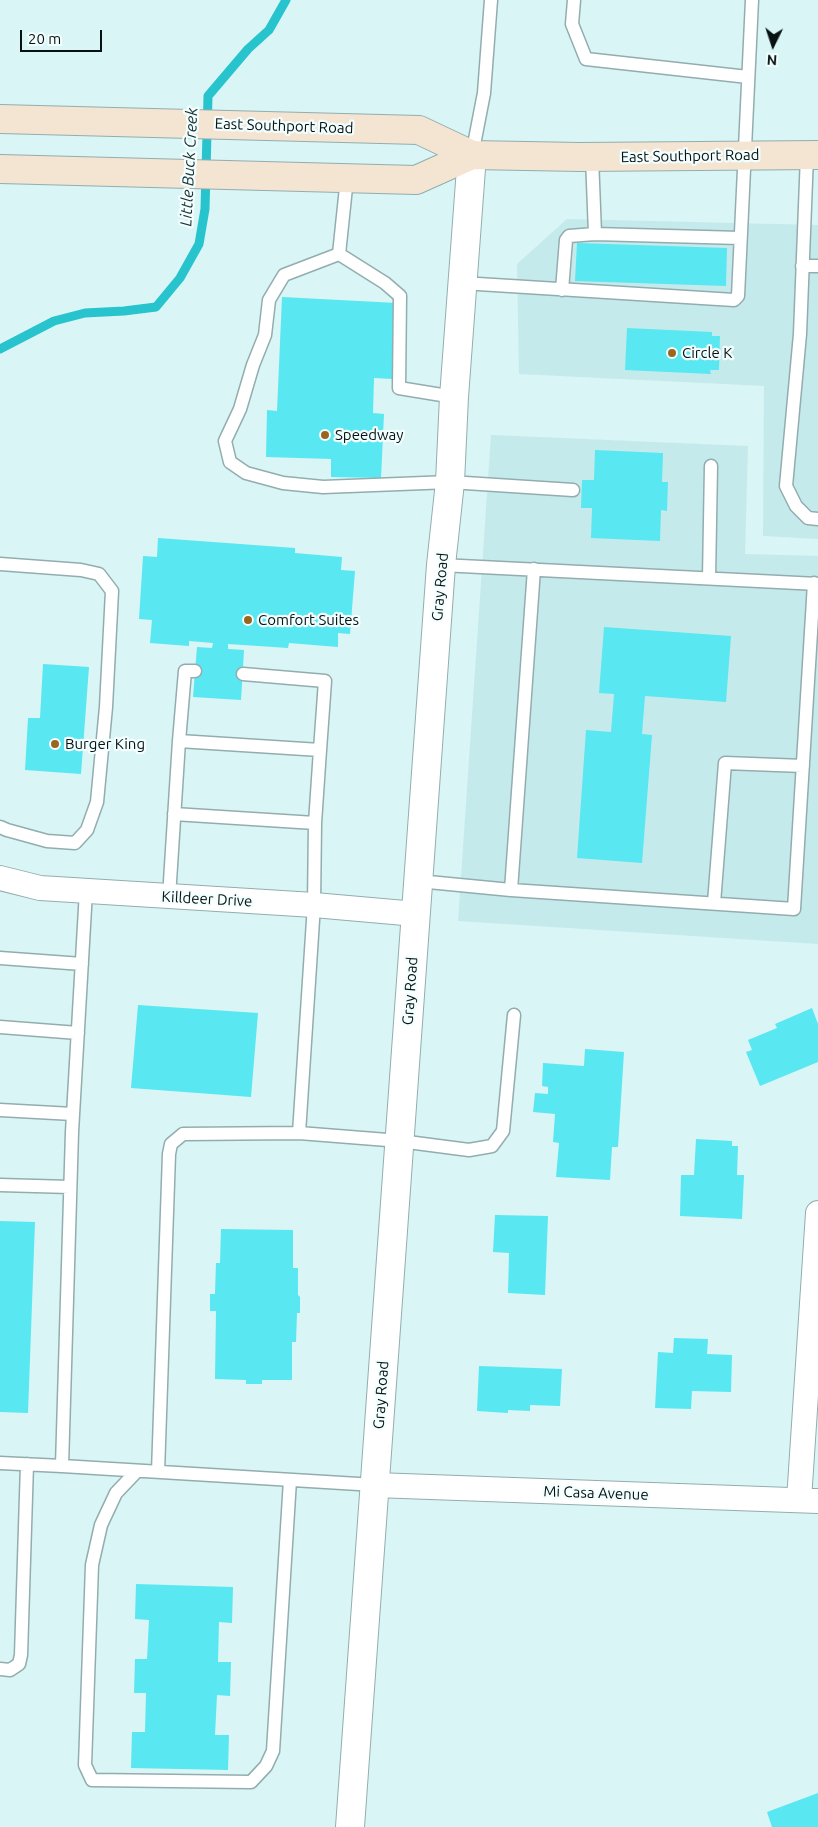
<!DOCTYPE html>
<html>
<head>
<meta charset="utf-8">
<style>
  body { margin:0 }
  #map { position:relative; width:818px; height:1827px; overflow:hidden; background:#d9f5f6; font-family:Ubuntu,sans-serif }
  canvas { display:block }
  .north { position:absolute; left:748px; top:20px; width:50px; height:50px; -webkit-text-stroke:4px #f3feff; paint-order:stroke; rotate:184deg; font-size:14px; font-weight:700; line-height:20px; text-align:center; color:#081213 }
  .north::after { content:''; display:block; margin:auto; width:18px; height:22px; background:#081213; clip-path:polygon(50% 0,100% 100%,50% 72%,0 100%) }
  .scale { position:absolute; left:20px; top:30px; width:82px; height:22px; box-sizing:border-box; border:2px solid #081213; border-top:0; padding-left:6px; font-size:15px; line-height:18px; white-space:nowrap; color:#081213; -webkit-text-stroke:4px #f3feff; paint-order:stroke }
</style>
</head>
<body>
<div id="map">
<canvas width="818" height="1827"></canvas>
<div class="north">N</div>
<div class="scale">20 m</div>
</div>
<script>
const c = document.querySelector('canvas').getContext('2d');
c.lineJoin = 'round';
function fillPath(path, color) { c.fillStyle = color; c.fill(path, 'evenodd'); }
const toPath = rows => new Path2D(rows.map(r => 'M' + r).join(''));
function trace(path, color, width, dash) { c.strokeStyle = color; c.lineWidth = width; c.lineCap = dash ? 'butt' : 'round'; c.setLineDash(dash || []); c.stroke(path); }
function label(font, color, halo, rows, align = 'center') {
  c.font = font + ' Ubuntu,sans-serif'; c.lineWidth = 4.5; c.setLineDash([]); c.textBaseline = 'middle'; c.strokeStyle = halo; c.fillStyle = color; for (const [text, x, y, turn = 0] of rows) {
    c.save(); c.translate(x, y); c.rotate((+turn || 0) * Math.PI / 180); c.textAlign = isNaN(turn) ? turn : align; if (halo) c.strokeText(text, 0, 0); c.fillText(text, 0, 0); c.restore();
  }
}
fillPath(toPath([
  [567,219,818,225,818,539,763,536,764,386,519,374,517,264],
  [491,435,748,446,745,554,818,556,818,944,458,921]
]), '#c5eaec');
trace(toPath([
  [0,349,54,321,85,313,124,311,156,307,180,278,199,244,205,209,208,96,248,49,269,30,286,0]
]), '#27c4cd', 9);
fillPath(toPath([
  [577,243,727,248,726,286,575,281],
  [282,297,397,303,393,379,374,378,373,413,384,414,381,478,331,477,331,459,266,457,267,410,277,411],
  [627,328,712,332,712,336,720,336,719,370,710,370,711,374,625,370],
  [595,450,663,453,662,482,668,482,667,511,661,510,660,541,591,538,592,508,581,508,582,480,594,480],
  [158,538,295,548,295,553,342,557,341,570,355,571,350,634,338,633,338,647,289,643,288,648,228,644,228,649,244,650,241,700,193,697,197,647,212,648,213,643,189,641,189,646,150,643,152,620,139,619,143,556,157,557],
  [604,627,731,636,726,702,645,696,642,734,652,735,642,863,577,858,586,730,611,732,614,694,599,693],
  [43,664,89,667,81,774,25,770,28,718,40,718],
  [138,1005,258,1013,251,1097,131,1088],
  [812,1008,818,1024,818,1062,760,1086,746,1052,752,1050,748,1040,777,1028,775,1024],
  [585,1049,624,1052,618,1147,612,1147,610,1180,556,1177,559,1143,553,1142,555,1114,533,1112,535,1093,548,1094,548,1087,542,1086,543,1063,584,1066],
  [696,1139,732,1141,732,1146,738,1146,737,1175,744,1175,742,1219,680,1216,681,1175,694,1175],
  [495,1215,548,1216,545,1295,508,1293,509,1253,493,1252],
  [0,1221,35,1222,28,1413,0,1412],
  [221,1229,293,1230,293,1268,298,1268,298,1295,300,1297,300,1313,297,1313,296,1342,292,1342,292,1380,262,1380,262,1384,246,1384,246,1380,215,1379,216,1311,210,1311,210,1294,215,1294,216,1263,220,1263],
  [674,1338,708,1339,707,1354,732,1355,731,1392,692,1391,691,1409,655,1408,658,1352,673,1353],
  [479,1366,562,1369,560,1406,530,1405,530,1411,508,1410,508,1413,477,1411],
  [136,1584,233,1587,232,1623,219,1622,218,1662,231,1662,230,1696,217,1695,215,1735,229,1735,228,1770,131,1768,132,1732,145,1732,146,1693,134,1693,135,1659,147,1659,149,1620,135,1619],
  [818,1793,818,1827,772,1827,767,1812]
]), '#59e7f1');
const service = toPath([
  [574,0,572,24,586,59,748,77],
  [472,155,484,93,491,0],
  [807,155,800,334,786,486,796,506,808,518,818,519],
  [347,178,339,254,284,275,269,300,265,335,253,365,240,409,225,441,230,462,246,473,283,483,323,487,450,482,573,490],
  [595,234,740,238],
  [339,254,385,283,400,296,399,388,454,397],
  [802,266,818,266],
  [462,283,734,300,738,296,752,0],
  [562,290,566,240,569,236,595,234,592,157],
  [0,564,81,570,99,574,112,591,106,707,97,802,87,830,75,843,47,841,7,830,0,827],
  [441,565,818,584],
  [709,578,711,466],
  [243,674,325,681,320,750],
  [179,741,185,671,195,671],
  [174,814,315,823],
  [418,881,511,890,534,569],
  [511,890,794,909,814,583],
  [169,897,179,741,320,750,315,823,314,905,299,1133,400,1141,469,1150,492,1146,503,1131,514,1015],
  [714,903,725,763,803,766],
  [0,958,82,964],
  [0,1027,78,1033],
  [0,1110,73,1114],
  [0,1185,70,1187],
  [0,1463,62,1466,72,1132,86,891],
  [62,1466,375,1485],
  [137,1471,116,1493,101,1525,92,1565,85,1765,92,1780,251,1782,266,1766,273,1751,290,1480],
  [158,1472,169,1154,171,1144,183,1134,299,1133],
  [0,1669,10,1670,19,1664,21,1655,27,1464]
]);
const minor = toPath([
  [0,878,40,888,314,905,416,914],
  [375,1485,818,1501],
  [799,1500,818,1213]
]);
const tertiary = toPath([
  [350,1827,441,565,450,482,454,397,472,155]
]);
const secondary = toPath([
  [0,119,419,130,472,155,580,157,818,155],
  [0,169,416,180,472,155]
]);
trace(service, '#93adaf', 15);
trace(minor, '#93adaf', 26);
trace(tertiary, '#93adaf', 30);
trace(secondary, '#93adaf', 30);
trace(service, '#fff', 12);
trace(minor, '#fff', 24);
trace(tertiary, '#fff', 28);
trace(secondary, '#f4e4d2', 28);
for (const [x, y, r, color] of [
  [672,353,5,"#9a661d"],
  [325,435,5,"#9a661d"],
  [248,620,5,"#9a661d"],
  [55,744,5,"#9a661d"]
]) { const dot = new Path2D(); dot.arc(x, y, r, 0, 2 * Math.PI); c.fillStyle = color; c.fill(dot); trace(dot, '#f3feff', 2); }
label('15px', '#081213', '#f3feff', [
  ["East Southport Road",284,126,2],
  ["East Southport Road",690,156,-1],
  ["Gray Road",440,587,-85],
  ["Killdeer Drive",207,899,3],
  ["Gray Road",410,991,-86],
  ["Gray Road",381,1395,-86],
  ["Mi Casa Avenue",596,1493,2]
]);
label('15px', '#081213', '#f3feff', [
  ["Circle K",682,353],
  ["Speedway",335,435],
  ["Comfort Suites",258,620],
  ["Burger King",65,744]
], 'left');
label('italic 16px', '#193133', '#f3feff', [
  ["Little Buck Creek",189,167,-87]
]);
</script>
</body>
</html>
